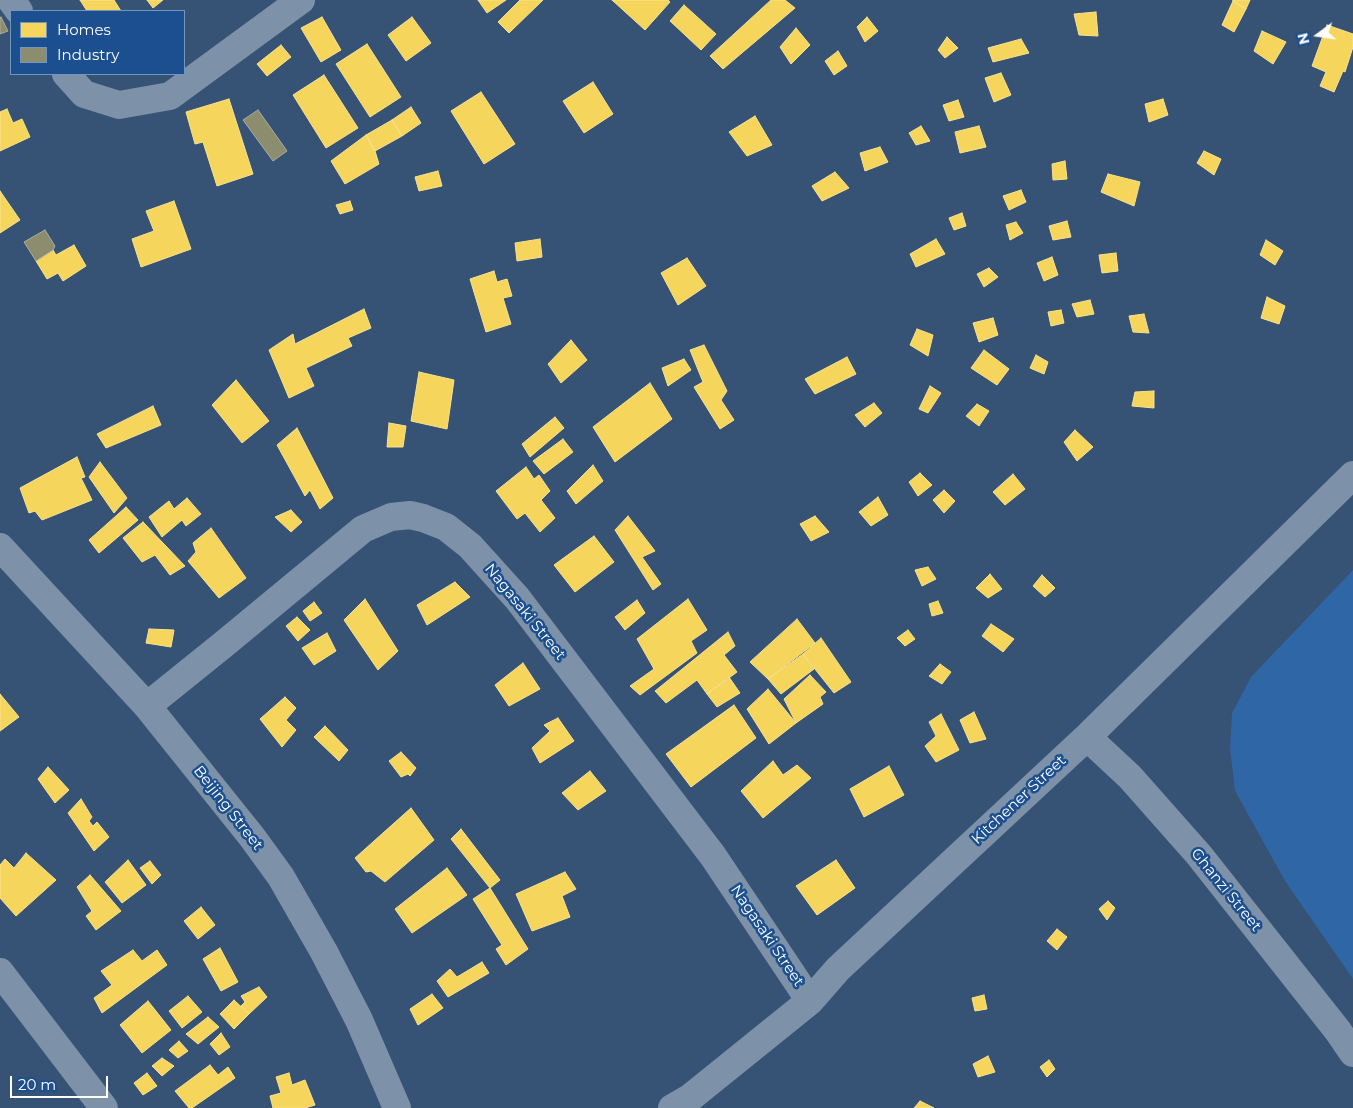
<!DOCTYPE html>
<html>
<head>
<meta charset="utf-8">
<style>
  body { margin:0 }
  #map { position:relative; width:1353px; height:1108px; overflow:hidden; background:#365274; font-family:Montserrat,sans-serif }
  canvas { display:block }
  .legend { position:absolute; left:10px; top:10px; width:175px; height:65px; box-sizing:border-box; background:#1b4f8f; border:1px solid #7695bc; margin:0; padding:6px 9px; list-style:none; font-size:15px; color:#fff }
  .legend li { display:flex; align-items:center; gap:10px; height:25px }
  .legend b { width:25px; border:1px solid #7695bc }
  .north { position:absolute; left:1293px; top:10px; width:50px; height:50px; -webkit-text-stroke:4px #1b4f8f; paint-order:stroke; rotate:256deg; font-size:14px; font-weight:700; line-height:20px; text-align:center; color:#fff }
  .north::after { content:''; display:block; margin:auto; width:18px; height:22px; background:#fff; clip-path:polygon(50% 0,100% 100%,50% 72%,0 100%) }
  .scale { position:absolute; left:10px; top:1076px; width:98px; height:22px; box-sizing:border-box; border:2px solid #fff; border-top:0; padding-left:6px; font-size:15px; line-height:18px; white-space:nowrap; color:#fff; -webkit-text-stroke:4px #1b4f8f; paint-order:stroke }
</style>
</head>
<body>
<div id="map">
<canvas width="1353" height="1108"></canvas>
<ul class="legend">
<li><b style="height:14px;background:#f6d55c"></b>Homes</li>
<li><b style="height:14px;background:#8c8c6e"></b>Industry</li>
</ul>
<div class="north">N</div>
<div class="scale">20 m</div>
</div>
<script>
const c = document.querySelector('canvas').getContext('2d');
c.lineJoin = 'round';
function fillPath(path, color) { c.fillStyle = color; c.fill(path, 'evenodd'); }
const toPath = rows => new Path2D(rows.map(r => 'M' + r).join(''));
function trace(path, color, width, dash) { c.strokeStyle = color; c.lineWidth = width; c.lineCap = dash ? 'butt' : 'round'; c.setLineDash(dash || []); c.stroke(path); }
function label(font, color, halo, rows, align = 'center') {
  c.font = font + ' Montserrat,sans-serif'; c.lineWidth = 5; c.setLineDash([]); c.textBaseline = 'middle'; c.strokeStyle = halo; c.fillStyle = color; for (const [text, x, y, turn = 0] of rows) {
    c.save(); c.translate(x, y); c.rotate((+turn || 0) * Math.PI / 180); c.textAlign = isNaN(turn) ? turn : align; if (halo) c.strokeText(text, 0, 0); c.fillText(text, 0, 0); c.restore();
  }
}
fillPath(toPath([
  [1353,570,1353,979,1285,881,1235,791,1230,748,1232,713,1251,677]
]), '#2f66a5');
const homes = toPath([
  [80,0,114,0,121,11,87,11,80,0],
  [147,0,163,0,153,8,147,0],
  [478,0,506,0,487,13,478,0],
  [520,0,543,0,509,33,498,22,520,0],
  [612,0,668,0,670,2,645,30,612,0],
  [771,0,785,0,795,8,723,69,710,56,771,0],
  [1233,0,1250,0,1246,9,1233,1,1233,0],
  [1233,1,1246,9,1234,32,1222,25,1233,1],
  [684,5,716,34,701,50,670,21,684,5],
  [1096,12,1098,36,1079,35,1074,14,1096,12],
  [322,17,341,50,321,62,301,28,322,17],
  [412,17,431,43,406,61,388,35,412,17],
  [867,17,878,31,865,42,857,27,867,17],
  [1327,25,1353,34,1353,47,1345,72,1343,71,1334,92,1320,86,1326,72,1312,66,1327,25],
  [796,28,810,45,791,64,780,47,796,28],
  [1262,31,1286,42,1273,64,1254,51,1262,31],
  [947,37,958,48,945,58,938,50,947,37],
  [1021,39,1029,53,993,62,988,48,1021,39],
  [367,44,401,97,370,117,336,64,367,44],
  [281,45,291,57,267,76,257,64,281,45],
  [838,51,847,66,834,75,825,61,838,51],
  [1001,73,1011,95,994,102,985,78,1001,73],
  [324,75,358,128,326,148,293,95,324,75],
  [593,82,613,114,584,133,563,101,593,82],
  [481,92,515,144,484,164,451,111,481,92],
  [229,99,253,174,217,186,203,142,195,144,186,112,229,99],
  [1163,99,1168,115,1149,122,1145,104,1163,99],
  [958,100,964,117,949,121,943,105,958,100],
  [411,107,421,123,402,136,392,120,411,107],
  [7,109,13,123,22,119,30,137,0,151,0,112,7,109],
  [755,116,772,145,747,156,729,132,755,116],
  [392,120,402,136,375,151,366,135,392,120],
  [921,126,930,141,916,145,909,133,921,126],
  [979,126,986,147,960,153,955,132,979,126],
  [366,135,375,151,379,164,345,184,331,161,366,135],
  [880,147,888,162,865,171,860,153,880,147],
  [1204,151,1221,159,1214,175,1197,163,1204,151],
  [1065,161,1067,179,1053,180,1052,164,1065,161],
  [438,171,442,186,419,191,415,177,438,171],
  [835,172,849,188,822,201,812,186,835,172],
  [1108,174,1140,182,1134,206,1101,192,1108,174],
  [1021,190,1026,202,1009,210,1003,196,1021,190],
  [0,191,20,220,0,233,0,191],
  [174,201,191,249,141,267,132,239,154,231,146,211,174,201],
  [350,201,353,210,340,214,336,205,350,201],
  [962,213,966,226,954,230,949,218,962,213],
  [1067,221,1071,237,1053,240,1049,226,1067,221],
  [1016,222,1023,233,1010,240,1006,225,1016,222],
  [540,239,542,257,517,261,515,243,540,239],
  [936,239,945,254,916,267,910,254,936,239],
  [1266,240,1283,251,1275,265,1260,255,1266,240],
  [74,245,86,266,63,281,58,273,47,279,36,261,53,250,56,255,74,245],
  [1116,253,1118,271,1102,273,1099,255,1116,253],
  [1052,257,1058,275,1044,281,1037,263,1052,257],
  [687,258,706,286,678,305,661,273,687,258],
  [989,268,998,277,984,287,977,274,989,268],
  [494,271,497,282,507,279,512,296,503,298,511,324,486,332,470,279,494,271],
  [1267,297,1285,306,1279,324,1261,318,1267,297],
  [1090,300,1094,314,1077,317,1072,304,1090,300],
  [364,309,371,328,348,338,352,346,306,368,314,386,289,398,269,350,293,334,295,344,364,309],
  [1061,310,1064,323,1051,326,1048,312,1061,310],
  [1144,314,1149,333,1133,332,1129,316,1144,314],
  [993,318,998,335,979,342,973,323,993,318],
  [917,329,933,335,928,356,910,345,917,329],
  [571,340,587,360,561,383,548,364,571,340],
  [704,345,727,391,721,400,734,420,720,429,694,387,703,382,690,350,704,345],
  [984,350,1009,369,997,385,971,368,984,350],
  [1036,355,1048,362,1044,374,1030,368,1036,355],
  [847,357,856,374,815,394,805,379,847,357],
  [684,359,691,370,668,386,662,368,684,359],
  [419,372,454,380,447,429,411,421,419,372],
  [236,380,269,421,242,443,212,405,236,380],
  [650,383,672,419,615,462,593,427,650,383],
  [930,386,941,393,928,413,919,409,930,386],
  [1154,391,1154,408,1132,406,1135,392,1154,391],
  [874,403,882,413,865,427,855,415,874,403],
  [977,404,989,411,979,426,966,416,977,404],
  [153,406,161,425,106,448,97,434,153,406],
  [555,417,564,428,530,457,522,444,555,417],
  [389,423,406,426,403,447,387,447,389,423],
  [297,428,333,498,320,509,310,490,305,496,277,445,297,428],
  [1075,430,1093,447,1077,461,1064,442,1075,430],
  [563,439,573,452,544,474,533,461,563,439],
  [77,457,85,477,81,478,92,500,42,520,35,511,29,513,20,488,77,457],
  [100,462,127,498,114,513,89,477,100,462],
  [593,465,603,481,576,504,567,491,593,465],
  [526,467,534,479,539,475,550,491,541,500,555,518,540,532,525,513,517,519,496,491,526,467],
  [920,473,932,485,918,496,909,482,920,473],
  [1013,474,1025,489,1005,505,993,492,1013,474],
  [944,490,955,501,944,513,933,500,944,490],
  [878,497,888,515,871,526,859,512,878,497],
  [187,498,201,514,186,526,182,520,162,537,149,517,169,501,174,509,187,498],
  [126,507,138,520,99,553,89,540,126,507],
  [291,510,302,522,291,532,275,517,291,510],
  [628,516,655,551,642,557,661,584,653,590,615,530,628,516],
  [815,516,829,532,811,541,800,524,815,516],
  [143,522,185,566,170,575,155,555,142,562,123,538,143,522],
  [211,528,246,578,219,598,188,561,196,552,193,543,211,528],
  [594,536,614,562,575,592,554,565,594,536],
  [928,567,936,579,922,586,915,570,928,567],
  [990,574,1002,589,988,598,976,588,990,574],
  [1042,575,1055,588,1045,597,1033,586,1042,575],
  [455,582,470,597,427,625,417,605,455,582],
  [365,599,398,651,378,670,344,620,365,599],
  [688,599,707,630,691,641,697,653,640,695,630,686,654,669,637,639,688,599],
  [637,600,645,613,625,630,615,617,637,600],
  [938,601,943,613,932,616,929,604,938,601],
  [314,602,322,613,310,621,303,611,314,602],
  [297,617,310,630,298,641,286,626,297,617],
  [797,619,815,643,768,679,750,662,797,619],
  [991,624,1014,639,1003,652,982,636,991,624],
  [149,629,174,630,171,647,146,643,149,629],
  [908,630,915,639,905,646,897,638,908,630],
  [728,632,735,646,724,655,737,672,707,694,697,680,666,703,655,691,728,632],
  [327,633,336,651,314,665,302,648,327,633],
  [821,638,851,682,834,693,803,654,821,638],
  [803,654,814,669,781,694,768,679,803,654],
  [523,663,540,689,509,706,495,685,523,663],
  [940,664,951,672,942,684,929,676,940,664],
  [810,675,826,692,820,697,823,704,796,723,784,699,810,675],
  [729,677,740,693,717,707,707,694,729,677],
  [768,689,796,723,769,744,747,709,768,689],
  [0,694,19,717,0,731,0,694],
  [285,697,296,708,286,720,296,730,282,747,260,719,285,697],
  [734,705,756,738,691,787,666,754,734,705],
  [974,712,986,739,970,743,960,720,974,712],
  [941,714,959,750,936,762,925,746,936,736,929,722,941,714],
  [558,718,574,741,540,763,532,748,550,731,544,725,558,718],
  [325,726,348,750,339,761,314,737,325,726],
  [401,752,416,768,410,776,408,774,401,777,389,761,401,752],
  [773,761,783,775,797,765,811,778,763,818,741,791,773,761],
  [889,766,904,795,864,817,850,789,889,766],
  [48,767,69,790,55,803,38,779,48,767],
  [590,771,606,791,578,810,562,793,590,771],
  [81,799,92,817,89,821,93,826,97,822,109,837,94,851,68,813,81,799],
  [411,808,434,840,385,882,371,871,366,872,355,858,411,808],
  [461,829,500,880,490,888,451,839,461,829],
  [26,853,56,880,16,916,0,898,0,865,5,859,14,868,26,853],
  [128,860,146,885,122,903,105,882,128,860],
  [836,860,855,888,817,915,796,886,836,860],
  [150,861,161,875,152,884,140,868,150,861],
  [447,868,467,895,412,933,395,909,447,868],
  [565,872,576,889,562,896,570,917,532,931,516,894,565,872],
  [90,875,121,911,96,930,86,916,92,911,77,887,90,875],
  [490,888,528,949,506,965,496,949,502,945,473,899,490,888],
  [1108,901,1115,908,1107,920,1099,909,1108,901],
  [201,907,215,925,198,939,184,921,201,907],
  [1057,929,1067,937,1057,950,1047,941,1057,929],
  [220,948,238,982,221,991,203,959,220,948],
  [133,950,142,961,157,950,167,965,102,1013,94,998,112,985,101,971,133,950],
  [482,962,489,973,448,997,437,981,450,969,457,977,482,962],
  [259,987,267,997,249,1014,241,1006,245,1002,241,996,259,987],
  [432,994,443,1008,418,1025,410,1009,432,994],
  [984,995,987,1009,975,1011,972,998,984,995],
  [188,996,202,1012,182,1028,169,1011,188,996],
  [234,1000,249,1014,234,1029,220,1014,234,1000],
  [148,1001,171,1030,142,1053,120,1025,148,1001],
  [208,1017,219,1027,198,1044,186,1034,208,1017],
  [221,1033,230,1047,219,1055,210,1044,221,1033],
  [179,1041,188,1051,178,1058,169,1050,179,1041],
  [988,1056,995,1072,978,1077,973,1064,988,1056],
  [162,1058,174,1066,162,1076,152,1066,162,1058],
  [1049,1060,1055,1069,1047,1077,1040,1067,1049,1060],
  [210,1065,218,1075,228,1067,235,1078,192,1108,189,1108,175,1091,210,1065],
  [147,1073,157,1086,143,1095,134,1083,147,1073],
  [289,1073,292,1085,305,1080,315,1105,305,1108,273,1108,270,1096,281,1093,276,1077,289,1073],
  [920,1101,934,1108,914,1108,920,1101]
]);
fillPath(homes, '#f6d55c');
trace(homes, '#f9e28d', 1);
const industry = toPath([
  [1,17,8,31,0,34,0,18,1,17],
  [258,110,287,151,273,161,243,120,258,110],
  [45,230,55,246,53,250,36,261,24,242,45,230]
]);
fillPath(industry, '#8c8c6e');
trace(industry, '#aeae9a', 1);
trace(toPath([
  [11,0,19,11],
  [66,74,84,94,119,105,170,96,301,0],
  [0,547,147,706,252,837,281,877,324,952,359,1020,397,1108],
  [147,706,224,644,363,529,391,517,410,515,423,518,446,527,470,546,517,598,713,856,810,1001],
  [1087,737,1130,777,1199,855,1338,1031,1353,1053],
  [0,972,104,1108],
  [672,1108,691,1097,810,1001,838,969,1087,737,1353,475]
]), '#7d92a8', 28);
label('15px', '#fff', '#1b4f8f', [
  ["Nagasaki Street",525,612,51],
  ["Kitchener Street",1019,800,-43],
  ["Beijing Street",228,808,52],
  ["Ghanzi Street",1226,890,51],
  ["Nagasaki Street",767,936,56]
]);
</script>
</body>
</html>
